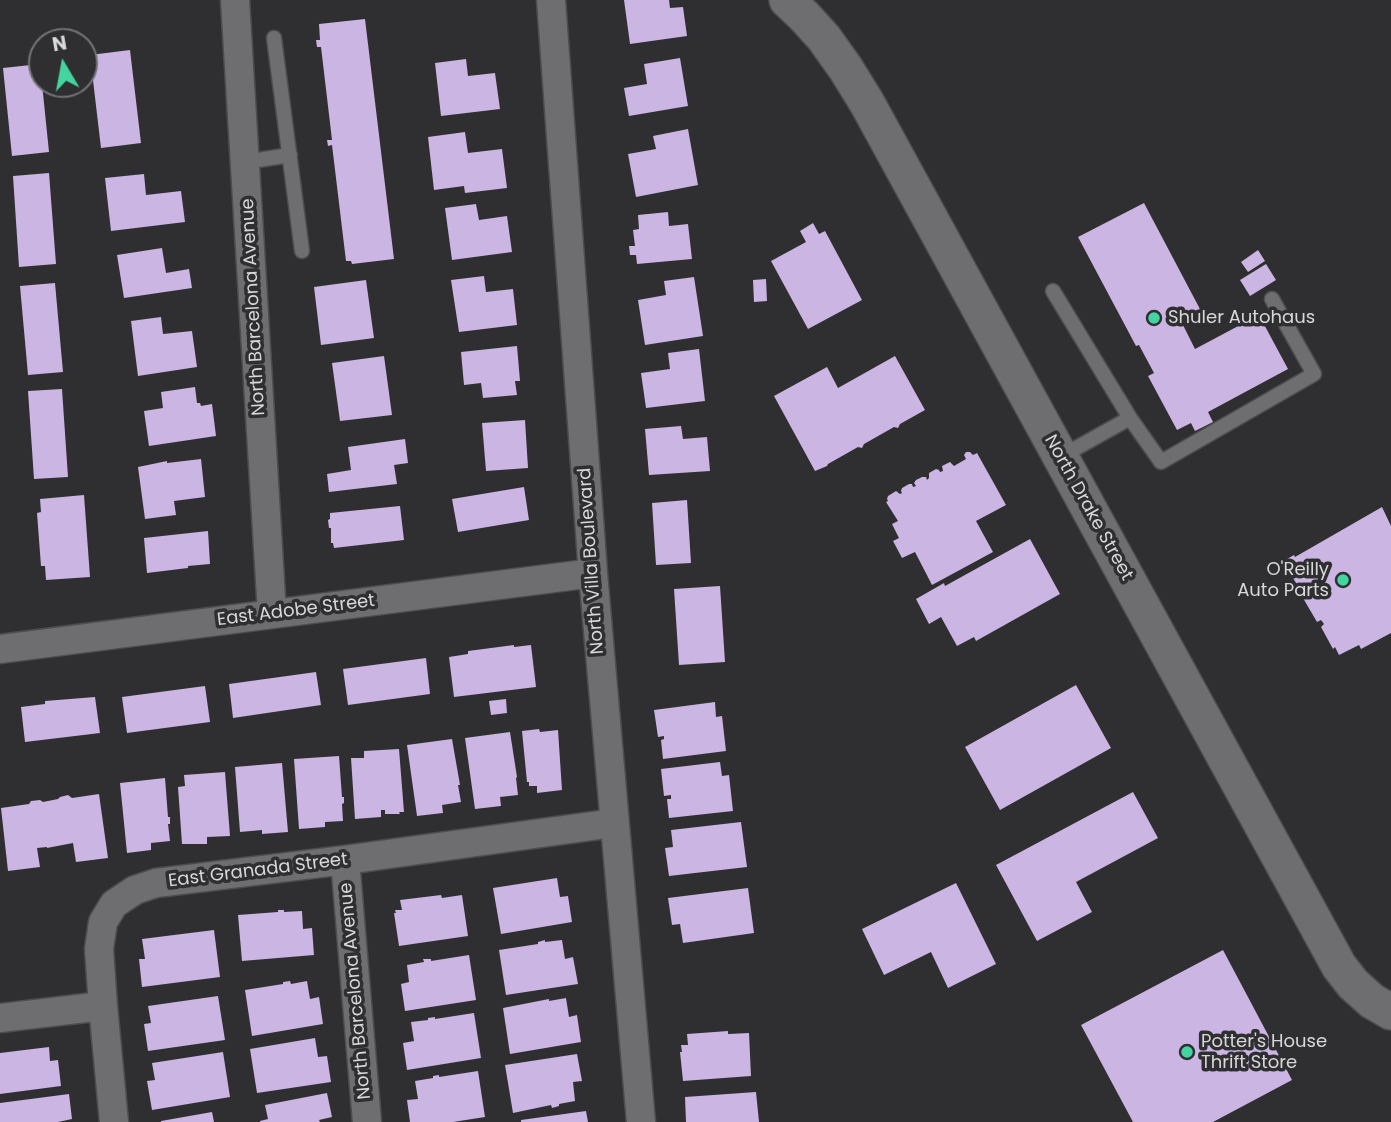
<!DOCTYPE html>
<html>
<head>
<meta charset="utf-8">
<style>
  body { margin:0 }
  #map { position:relative; width:1391px; height:1122px; overflow:hidden; background:#2f2e31; font-family:Poppins,sans-serif }
  canvas { display:block }
  .north { position:absolute; left:28px; top:28px; width:70px; height:70px; box-sizing:border-box; background:#2f2e31; border:2px solid #737274; border-radius:50%; rotate:350deg; font-size:19px; font-weight:700; line-height:28px; text-align:center; color:#d8d7d9 }
  .north::after { content:''; display:block; margin:auto; width:24px; height:32px; background:#44d49f; clip-path:polygon(50% 0,100% 100%,50% 72%,0 100%) }
</style>
</head>
<body>
<div id="map">
<canvas width="1391" height="1122"></canvas>
<div class="north">N</div>
</div>
<script>
const c = document.querySelector('canvas').getContext('2d');
c.lineJoin = 'round';
function fillPath(path, color) { c.fillStyle = color; c.fill(path, 'evenodd'); }
const toPath = rows => new Path2D(rows.map(r => 'M' + r).join(''));
function trace(path, color, width, dash) { c.strokeStyle = color; c.lineWidth = width; c.lineCap = dash ? 'butt' : 'round'; c.setLineDash(dash || []); c.stroke(path); }
function label(font, color, halo, rows, align = 'center') {
  c.font = font + ' Poppins,sans-serif'; c.lineWidth = 7; c.setLineDash([]); c.textBaseline = 'middle'; c.strokeStyle = halo; c.fillStyle = color; for (const [text, x, y, turn = 0] of rows) {
    c.save(); c.translate(x, y); c.rotate((+turn || 0) * Math.PI / 180); c.textAlign = isNaN(turn) ? turn : align; if (halo) c.strokeText(text, 0, 0); c.fillText(text, 0, 0); c.restore();
  }
}
fillPath(toPath([
  [624,0,669,0,670,8,683,7,687,36,630,44],
  [365,19,394,259,352,264,351,261,346,261,332,145,328,146,327,140,332,140,321,47,317,47,316,40,320,40,319,24],
  [130,50,141,143,101,148,90,55],
  [680,58,688,106,629,116,624,88,647,84,644,64],
  [466,59,468,76,495,73,500,109,441,116,435,63],
  [40,64,49,152,12,156,3,68],
  [688,129,698,185,636,197,628,154,656,149,653,136],
  [465,132,468,153,502,149,507,188,465,193,464,186,434,190,428,137],
  [49,173,56,264,19,267,13,176],
  [144,174,146,195,181,191,185,222,111,231,105,178],
  [1144,203,1201,311,1181,321,1195,349,1259,315,1288,369,1208,412,1213,422,1195,431,1191,423,1177,430,1148,376,1154,373,1139,345,1136,346,1078,237],
  [476,204,479,220,507,216,512,252,452,260,445,208],
  [668,212,669,226,688,224,692,259,637,264,636,255,630,255,629,246,635,246,633,230,639,229,638,215],
  [813,223,819,234,825,231,862,300,808,329,771,261,806,242,800,231],
  [162,248,166,273,189,269,192,288,124,298,117,255],
  [1258,250,1265,261,1248,272,1241,262],
  [1266,264,1276,280,1250,296,1240,280],
  [484,276,486,292,513,289,517,325,459,332,451,280],
  [694,277,703,336,645,345,638,300,666,295,664,281],
  [766,279,767,301,754,302,753,280],
  [366,280,374,338,321,345,314,287],
  [55,283,63,372,28,375,20,286],
  [161,317,163,334,192,331,197,367,138,376,131,321],
  [517,346,520,381,515,381,517,395,483,398,481,383,464,385,461,352],
  [699,349,705,401,646,408,641,373,670,369,668,353],
  [384,356,392,415,340,421,332,363],
  [895,356,925,410,900,424,898,428,894,427,864,444,862,448,858,447,828,464,827,466,815,471,774,396,827,367,838,388],
  [195,387,197,403,200,403,201,406,212,404,216,436,149,446,144,411,163,408,161,392],
  [62,389,68,477,34,479,28,391],
  [525,420,528,468,486,471,482,423],
  [681,426,683,439,707,437,710,471,649,475,645,429],
  [405,439,408,463,394,465,397,484,329,492,327,474,351,470,348,447],
  [966,452,970,452,973,455,977,453,1006,505,976,521,993,552,932,585,915,552,902,558,893,541,899,538,892,524,898,521,886,502,888,501,887,499,888,496,896,491,900,494,902,493,901,491,902,488,909,484,912,484,913,487,916,486,914,483,916,480,922,477,926,477,927,480,929,478,929,473,936,469,939,470,940,472,943,471,942,466,950,462,954,466,966,459,964,455],
  [201,459,205,497,174,501,176,515,145,519,138,467,167,461,167,463],
  [524,487,529,520,458,532,452,499],
  [84,495,90,577,46,580,45,566,41,566,37,513,41,512,40,499],
  [687,500,691,563,656,565,652,503],
  [400,506,404,540,334,548,333,543,331,543,331,528,329,528,328,520,330,519,330,513],
  [1382,507,1391,526,1391,633,1361,649,1359,645,1339,655,1335,647,1333,649,1321,627,1324,624,1321,620,1317,622,1303,598,1307,596,1304,591,1301,592,1288,569,1291,567,1287,559,1294,555,1295,557],
  [208,531,210,564,188,566,188,568,147,573,144,538],
  [1030,539,1060,594,976,641,974,637,957,646,941,617,929,624,916,599,944,583,945,586],
  [720,586,725,662,679,665,674,589],
  [514,645,514,647,531,645,536,687,454,697,449,657,468,654,468,651],
  [426,658,430,694,348,705,343,669],
  [316,672,321,705,233,718,229,684],
  [1076,685,1111,748,1000,810,965,747],
  [205,686,210,722,127,733,122,697],
  [95,697,100,733,25,742,21,707,45,704,45,701],
  [506,699,507,713,491,715,489,701],
  [715,702,716,717,722,716,726,751,663,759,661,740,664,739,664,736,658,737,654,710],
  [539,729,540,732,558,730,562,790,537,793,537,786,529,786,529,782,527,782,522,731],
  [510,732,517,777,516,778,518,795,500,797,501,806,475,809,465,738],
  [452,739,460,785,458,785,461,802,442,805,443,813,417,816,407,745],
  [399,749,404,812,399,812,400,814,385,814,385,810,381,810,381,817,355,819,351,758,364,758,364,751],
  [339,756,342,797,344,797,344,803,342,804,343,821,325,822,325,827,299,829,294,759],
  [720,762,722,776,729,775,733,811,669,818,667,799,671,799,671,795,664,796,661,769],
  [282,763,288,832,262,834,262,830,240,832,235,767],
  [225,772,230,836,207,837,207,844,182,844,178,787,185,786,184,775],
  [165,778,168,817,170,817,170,824,168,824,170,841,151,843,151,850,127,853,120,783],
  [1133,792,1158,838,1076,882,1092,912,1037,941,996,865],
  [99,794,108,858,76,862,73,843,47,848,47,847,37,848,40,867,8,871,1,808,29,804,31,801,40,800,43,802,58,799,60,797,68,795,72,798],
  [741,822,747,867,669,876,665,848,673,847,671,830],
  [557,878,560,897,568,896,572,922,501,934,493,888],
  [956,883,996,964,948,988,931,952,884,975,862,929],
  [748,888,754,933,683,943,680,924,672,925,668,898],
  [441,895,442,898,462,895,468,936,399,946,394,913,396,913,395,910,402,910,400,900],
  [278,910,284,910,284,912,302,911,303,929,312,928,314,955,242,961,238,915,278,912],
  [214,930,220,977,142,987,139,959,145,959,142,939],
  [545,940,545,942,562,940,565,959,573,957,578,984,506,995,499,950,538,944,538,942],
  [1223,950,1292,1080,1213,1122,1133,1122,1081,1025],
  [469,955,476,1000,405,1011,401,984,409,982,407,965,424,962,423,959,431,959,431,961],
  [290,981,291,984,307,981,310,999,319,997,323,1024,252,1036,245,990,283,984,283,982],
  [218,996,225,1040,148,1051,144,1024,151,1023,148,1006],
  [566,998,569,1017,577,1015,581,1042,510,1054,503,1008,549,999,549,1001],
  [474,1013,481,1058,407,1070,403,1043,414,1041,411,1022,428,1020,428,1018,435,1017,435,1019],
  [728,1031,728,1034,749,1033,751,1076,683,1081,680,1052,682,1052,681,1045,688,1045,687,1034],
  [315,1038,318,1057,327,1056,331,1082,257,1093,250,1049],
  [49,1047,50,1061,58,1060,61,1086,0,1094,0,1053],
  [223,1052,230,1097,152,1110,147,1081,155,1080,152,1063],
  [577,1054,582,1081,573,1082,575,1101,559,1104,559,1106,552,1108,551,1105,513,1113,505,1065],
  [478,1071,485,1117,453,1122,410,1122,407,1100,418,1099,415,1081,433,1078,433,1076,439,1075,439,1077],
  [756,1092,759,1122,686,1122,685,1097],
  [327,1093,332,1117,319,1120,320,1122,260,1122,260,1121,268,1119,265,1105],
  [69,1094,72,1119,58,1122,0,1122,0,1103],
  [586,1111,588,1122,521,1122,521,1120],
  [212,1112,214,1122,161,1122,161,1121]
]), '#cab5e3');
const service = toPath([
  [274,38,302,251],
  [245,162,290,155],
  [1053,291,1130,418],
  [1062,456,1130,418,1161,462,1314,374,1272,299]
]);
const minor = toPath([
  [235,0,272,614],
  [551,0,593,573,641,1122],
  [0,649,593,573],
  [345,860,367,1122],
  [103,1006,114,1122],
  [0,1018,103,1006,99,949,103,922,114,904,135,890,156,883,345,860,614,823]
]);
const tertiary = toPath([
  [787,0,804,16,824,38,846,69,867,103,1339,966,1353,984,1372,1001,1391,1012]
]);
trace(service, '#4d4c4f', 17);
trace(minor, '#4d4c4f', 31);
trace(tertiary, '#4d4c4f', 38);
trace(service, '#6e6d70', 14);
trace(minor, '#6e6d70', 28);
trace(tertiary, '#6e6d70', 35);
for (const [x, y, r, color] of [
  [1154,318,7,"#44d49f"],
  [1343,580,7,"#44d49f"],
  [1187,1052,7,"#44d49f"]
]) { const dot = new Path2D(); dot.arc(x, y, r, 0, 2 * Math.PI); c.fillStyle = color; c.fill(dot); trace(dot, '#2f2e31', 2.5); }
label('18px', '#d8d7d9', '#2f2e31', [
  ["North Barcelona Avenue",254,307,-93],
  ["North Drake Street",1088,508,61],
  ["North Villa Boulevard",592,561,-94],
  ["East Adobe Street",296,611,-7],
  ["East Granada Street",258,871,-7],
  ["North Barcelona Avenue",356,991,-95]
]);
label('18px', '#d8d7d9', '#2f2e31', [
  ["Shuler Autohaus",1168,318],
  ["O'Reilly",1329,570,"right"],
  ["Auto Parts",1329,591,"right"],
  ["Potter's House",1201,1042],
  ["Thrift Store",1201,1063]
], 'left');
</script>
</body>
</html>
